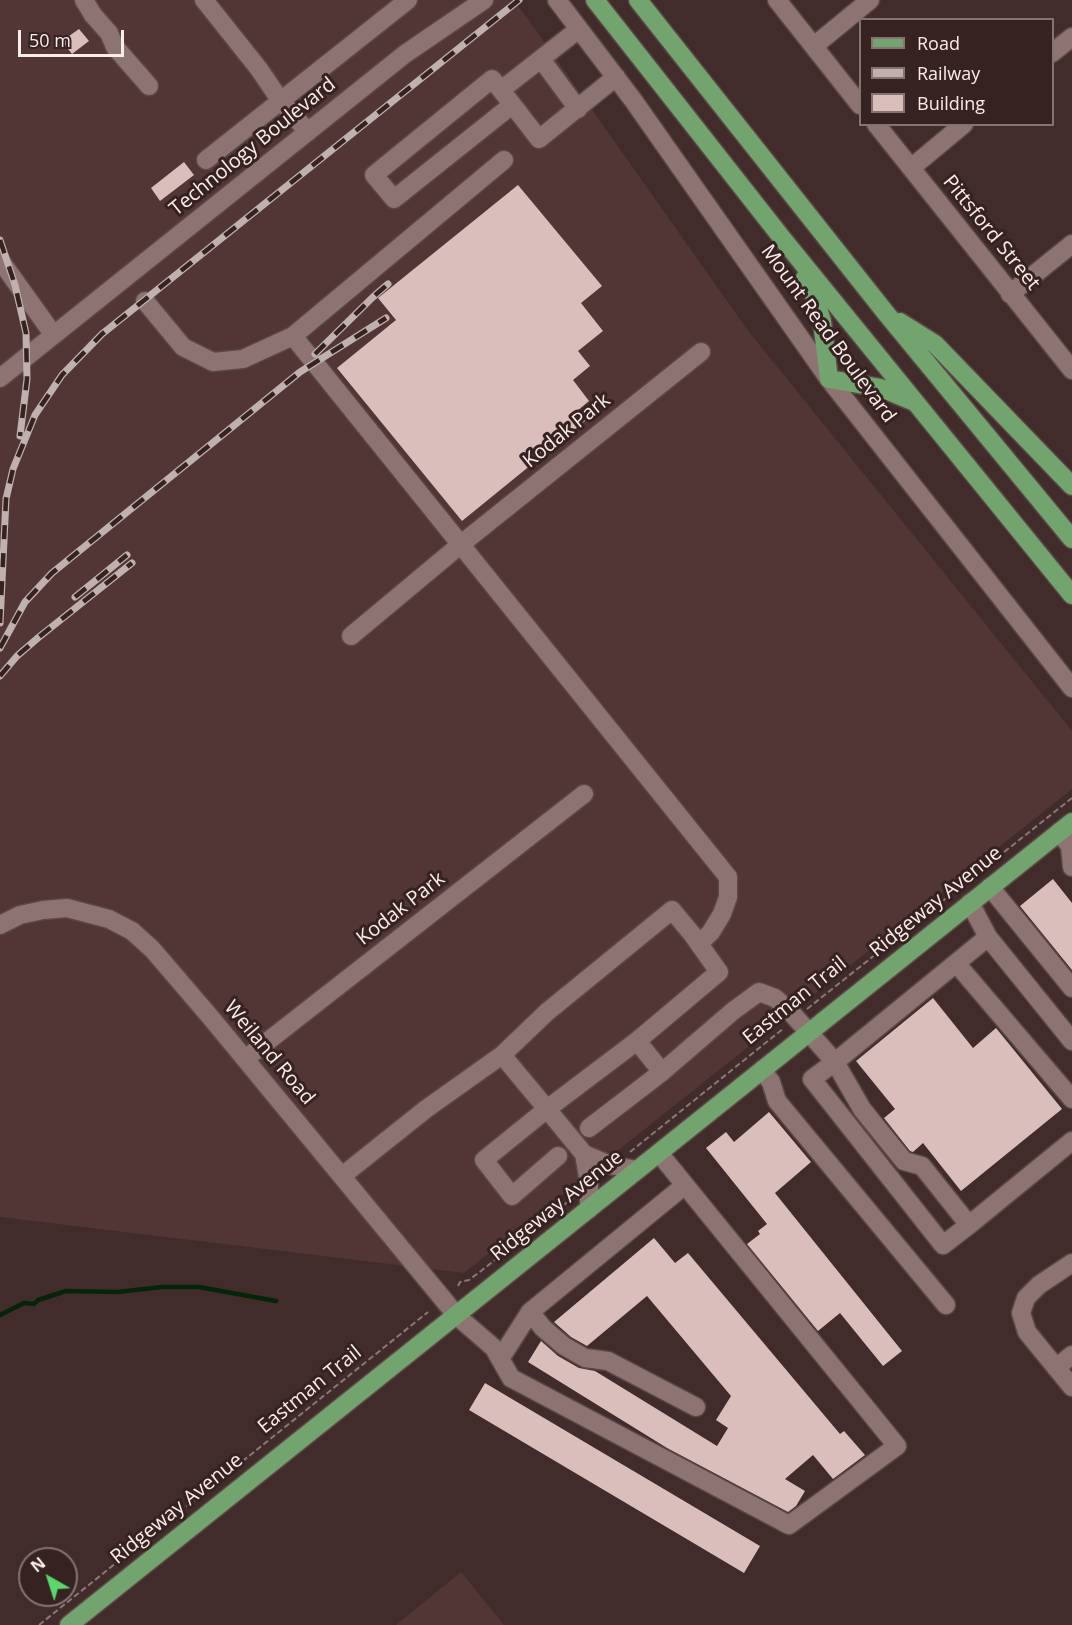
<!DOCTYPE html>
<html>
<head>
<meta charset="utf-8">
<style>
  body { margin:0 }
  #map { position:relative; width:1072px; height:1625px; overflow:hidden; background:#412c2b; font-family:"Open Sans",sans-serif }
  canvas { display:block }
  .legend { position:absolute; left:859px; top:18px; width:195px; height:108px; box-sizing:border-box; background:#362221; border:2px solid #847372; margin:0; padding:8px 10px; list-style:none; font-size:18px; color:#faeceb }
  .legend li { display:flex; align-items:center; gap:12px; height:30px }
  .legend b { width:30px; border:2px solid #847372 }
  .north { position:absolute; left:18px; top:1547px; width:60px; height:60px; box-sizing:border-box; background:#362221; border:2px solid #847372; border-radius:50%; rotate:321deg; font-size:16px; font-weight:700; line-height:24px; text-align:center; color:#faeceb }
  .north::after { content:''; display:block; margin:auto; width:21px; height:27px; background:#5cd56d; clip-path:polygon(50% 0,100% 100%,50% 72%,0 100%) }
  .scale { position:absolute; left:18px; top:30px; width:106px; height:27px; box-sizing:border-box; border:3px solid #faeceb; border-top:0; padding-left:8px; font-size:18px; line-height:21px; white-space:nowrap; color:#faeceb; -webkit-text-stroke:4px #362221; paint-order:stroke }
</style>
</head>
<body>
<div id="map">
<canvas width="1072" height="1625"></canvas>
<ul class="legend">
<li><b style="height:8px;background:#73a46f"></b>Road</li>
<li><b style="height:8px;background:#c0b0af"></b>Railway</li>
<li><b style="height:16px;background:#d9bebc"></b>Building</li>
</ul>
<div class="north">N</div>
<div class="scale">50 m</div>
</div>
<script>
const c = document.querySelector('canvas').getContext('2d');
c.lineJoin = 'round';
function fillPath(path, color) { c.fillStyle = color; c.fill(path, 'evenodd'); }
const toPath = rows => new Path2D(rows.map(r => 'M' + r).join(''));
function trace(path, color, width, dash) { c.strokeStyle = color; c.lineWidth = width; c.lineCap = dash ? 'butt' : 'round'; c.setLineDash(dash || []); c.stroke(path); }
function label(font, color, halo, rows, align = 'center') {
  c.font = font + ' "Open Sans",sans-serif'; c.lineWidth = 6; c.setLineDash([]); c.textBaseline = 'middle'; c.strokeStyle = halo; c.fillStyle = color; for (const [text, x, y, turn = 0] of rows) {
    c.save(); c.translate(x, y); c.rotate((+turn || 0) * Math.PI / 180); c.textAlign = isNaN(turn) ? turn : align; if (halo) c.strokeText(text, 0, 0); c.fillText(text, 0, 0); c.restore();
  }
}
fillPath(toPath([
  [0,0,513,0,528,19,749,332,1072,731,1072,789,464,1273,0,1217],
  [461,1572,504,1625,396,1625]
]), '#513635');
trace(toPath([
  [0,1315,24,1303,34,1304,38,1300,66,1291,117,1292,162,1287,199,1287,276,1301]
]), '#06240a', 4.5);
fillPath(toPath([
  [79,29,89,41,72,54,62,41],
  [184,162,194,175,160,201,151,188],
  [518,185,602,286,581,303,603,331,578,351,590,366,573,380,589,401,577,411,585,421,462,521,337,368,396,320,378,298],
  [1053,879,1072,903,1072,970,1020,906],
  [933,998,973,1048,996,1028,1062,1109,961,1191,923,1143,913,1152,910,1151,884,1118,895,1109,856,1061],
  [769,1112,811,1162,775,1193,902,1351,883,1366,840,1313,818,1331,747,1244,760,1234,758,1231,767,1224,706,1148,726,1132,734,1142],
  [654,1238,675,1263,688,1253,840,1434,844,1431,865,1455,833,1479,813,1455,785,1479,805,1491,796,1506,788,1512,667,1448,528,1362,541,1341,558,1356,579,1368,595,1371,717,1446,728,1428,716,1420,731,1396,647,1296,587,1346,571,1337,554,1322],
  [485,1383,760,1546,744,1573,469,1410]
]), '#d9bebc');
const minor = toPath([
  [84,0,93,15,109,33,115,47,149,86],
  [204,0,259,69,280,100,308,132],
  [557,0,633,100,829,379,1072,688],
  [777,0,860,105],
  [579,29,501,90,539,139,616,77],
  [814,46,870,0],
  [1052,53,1072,37],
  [541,59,578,109],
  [501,90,492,79,374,175,394,199,512,105],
  [876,124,1072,370],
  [206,160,408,0],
  [911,168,964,124],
  [0,260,53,334],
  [1010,294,1072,244],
  [145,301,183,347,213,362,243,359,293,336,504,160],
  [293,336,728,877,728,897,722,914,711,932,699,944],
  [0,378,405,54,484,0],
  [351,636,460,545,701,352],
  [1059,832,1070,846,1072,867],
  [990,887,1072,988],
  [970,903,988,937,1072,1041],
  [0,925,20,915,43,910,67,908,109,919,132,931,152,949,212,1019,457,1316,494,1348,511,1378,789,1525,897,1446,659,1153],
  [956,963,1072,1099],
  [502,1055,547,1012,672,910,692,934,719,972,637,1041],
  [245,1059,584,794],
  [762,1070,771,1082,777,1101,946,1305],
  [589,1128,662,1072],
  [584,1154,610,1165,637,1170],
  [342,1176,426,1109,502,1055,547,1109,484,1160,512,1196,558,1156],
  [589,1209,589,1183,584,1154,547,1109,637,1041,662,1072,733,1011,759,992,775,998,788,1009,835,1062,988,937],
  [969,1225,922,1166,904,1161,862,1109,835,1062,812,1079,943,1245,969,1225,1072,1141],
  [1072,1263,1039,1285,1026,1298,1021,1313,1027,1332,1072,1387],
  [530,1312,543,1328,564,1346,585,1358,608,1361,696,1407],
  [500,1359,530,1312,685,1185],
  [1056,1368,1072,1355]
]);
const major = toPath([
  [595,0,782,238,1072,595],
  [638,0,885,312,1072,539],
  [805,278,813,292,822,321,829,379,881,388,912,401],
  [900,322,935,344,1072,486],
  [69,1625,1072,822]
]);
trace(minor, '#5a4847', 21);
trace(major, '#5a4847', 21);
trace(toPath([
  [807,1009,1072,798],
  [630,1152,784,1028],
  [458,1286,460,1282,469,1280,481,1271,574,1197],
  [39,1625,428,1312]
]), '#8a7877', 2, [6, 3]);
trace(minor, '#8d7473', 18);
trace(major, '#73a46f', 18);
const rail = toPath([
  [0,240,15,285,26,333,27,379,20,436],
  [315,354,373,297,388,284],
  [75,597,127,555],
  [0,623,6,499,13,469,35,415,62,375,102,334,519,0],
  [0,648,25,602,52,573,300,372,386,318],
  [0,676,17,656,39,637,132,563]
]);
trace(rail, '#c0b0af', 7);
trace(rail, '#362221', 4.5, [14]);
label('20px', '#faeceb', '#362221', [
  ["Technology Boulevard",253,147,-39],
  ["Pittsford Street",991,233,51],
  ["Mount Read Boulevard",828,334,54],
  ["Kodak Park",567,431,-39],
  ["Ridgeway Avenue",936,902,-39],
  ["Kodak Park",401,909,-38],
  ["Eastman Trail",795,1001,-39],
  ["Weiland Road",269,1053,50],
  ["Ridgeway Avenue",557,1206,-39],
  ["Eastman Trail",310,1390,-39],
  ["Ridgeway Avenue",177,1509,-39]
]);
</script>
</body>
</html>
